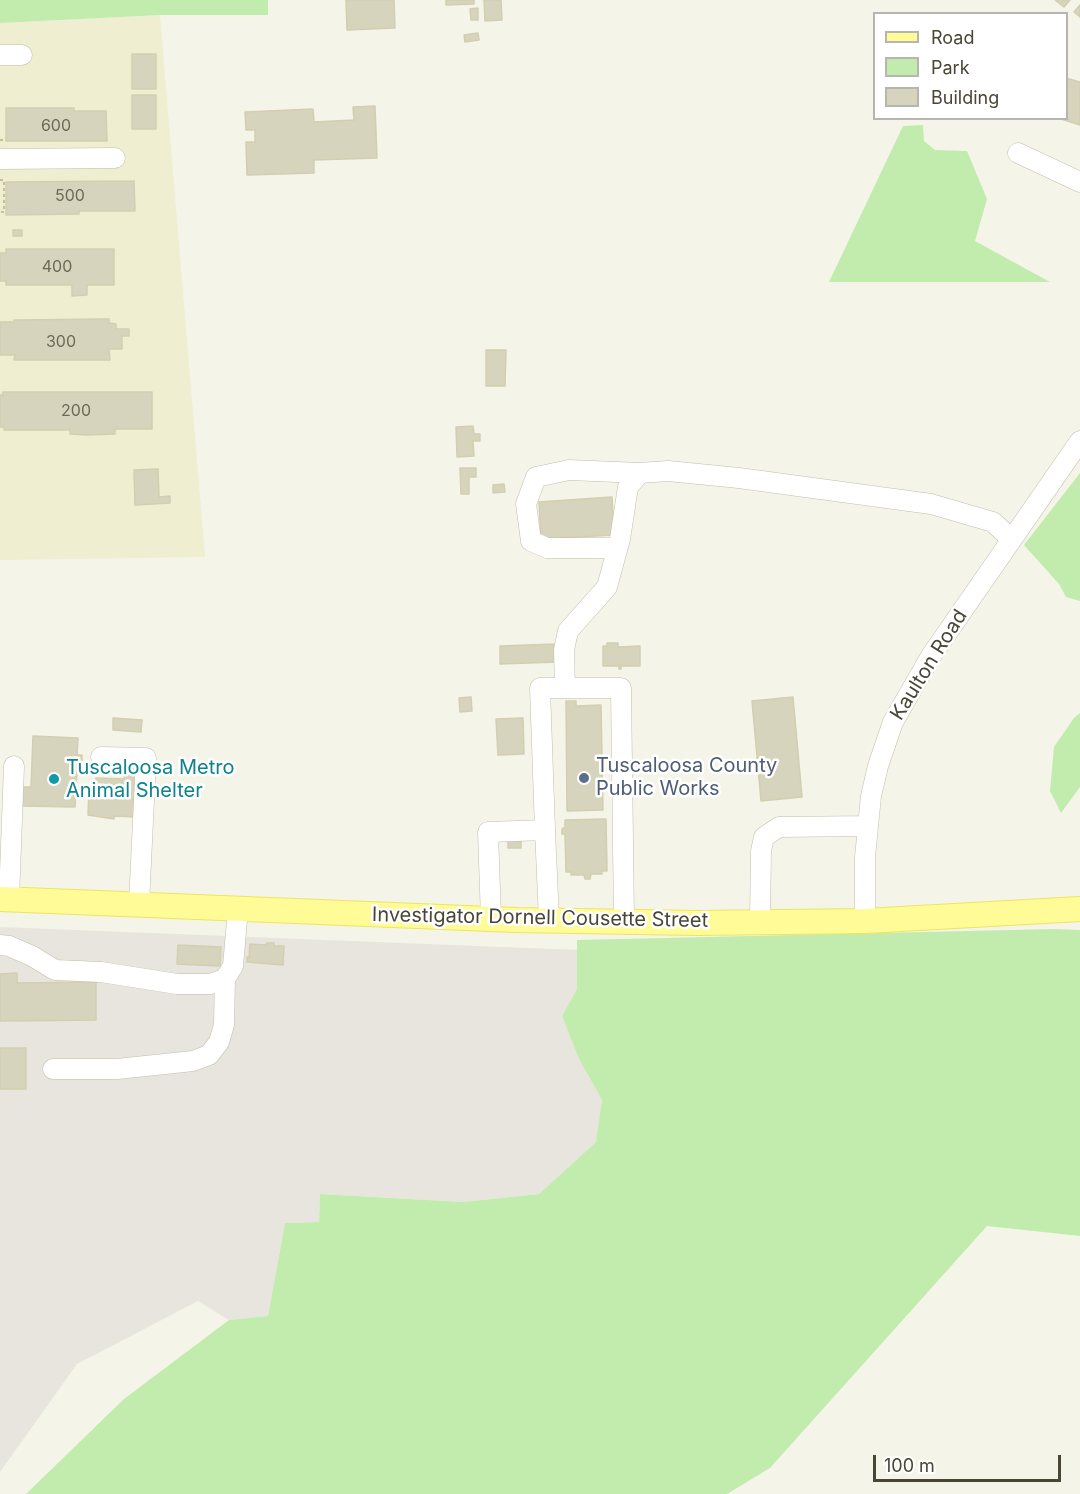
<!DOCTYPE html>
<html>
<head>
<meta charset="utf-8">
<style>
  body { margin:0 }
  #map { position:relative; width:1080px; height:1494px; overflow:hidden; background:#f5f4e8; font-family:Inter,sans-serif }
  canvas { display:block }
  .legend { position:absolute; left:873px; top:12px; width:195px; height:108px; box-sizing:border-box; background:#fff; border:2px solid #b6b5af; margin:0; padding:8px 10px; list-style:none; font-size:18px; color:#494636 }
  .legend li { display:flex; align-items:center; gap:12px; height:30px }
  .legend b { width:30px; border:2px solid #b6b5af }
  .scale { position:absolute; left:873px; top:1455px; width:188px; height:27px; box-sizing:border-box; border:3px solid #494636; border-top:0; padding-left:8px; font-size:18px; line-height:21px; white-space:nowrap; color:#494636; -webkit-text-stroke:4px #fff; paint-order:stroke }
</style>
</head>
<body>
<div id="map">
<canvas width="1080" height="1494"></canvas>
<ul class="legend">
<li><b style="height:8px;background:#fffb97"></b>Road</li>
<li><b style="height:16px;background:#c1ecae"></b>Park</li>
<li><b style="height:16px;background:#d7d4bd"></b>Building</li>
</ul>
<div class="scale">100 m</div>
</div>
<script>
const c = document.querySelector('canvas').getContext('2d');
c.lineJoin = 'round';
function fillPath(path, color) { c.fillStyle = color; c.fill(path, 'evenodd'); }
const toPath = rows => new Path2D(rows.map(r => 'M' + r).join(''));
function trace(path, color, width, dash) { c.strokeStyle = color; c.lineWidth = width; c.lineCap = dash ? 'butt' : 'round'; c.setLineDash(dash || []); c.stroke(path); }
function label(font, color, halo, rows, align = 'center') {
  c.font = font + ' Inter,sans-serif'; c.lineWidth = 5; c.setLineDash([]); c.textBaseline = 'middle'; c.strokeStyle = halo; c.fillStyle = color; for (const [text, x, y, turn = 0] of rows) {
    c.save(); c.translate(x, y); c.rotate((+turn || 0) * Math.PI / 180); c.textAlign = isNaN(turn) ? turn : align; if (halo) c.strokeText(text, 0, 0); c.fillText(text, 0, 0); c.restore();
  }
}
fillPath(toPath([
  [0,927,577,950,577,989,562,1016,579,1059,602,1100,597,1141,539,1194,463,1202,320,1194,319,1222,285,1223,268,1316,229,1320,198,1301,77,1364,0,1472]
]), '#e7e5dd');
fillPath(toPath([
  [160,15,205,557,0,560,0,23]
]), '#efeed1');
fillPath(toPath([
  [0,0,268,0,268,15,160,15,0,23],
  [923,125,924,141,935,150,967,151,987,199,975,241,1050,282,829,282,903,126],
  [1080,473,1080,601,1066,597,1059,584,1024,545],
  [1080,713,1080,787,1061,813,1050,791,1054,747,1074,718],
  [1054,929,1080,930,1080,1236,987,1226,770,1468,727,1494,26,1494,124,1399,229,1320,268,1316,285,1223,319,1222,320,1194,463,1202,539,1194,596,1142,602,1100,579,1059,562,1016,577,989,577,940]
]), '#c1ecae');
const building = toPath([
  [346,0,394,0,395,28,347,30,346,0],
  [446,0,474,0,474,4,446,5,446,0],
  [484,0,501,0,502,20,485,21,484,0],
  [1055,0,1070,0,1064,7,1055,0],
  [1080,5,1080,17,1074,12,1080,5],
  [478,8,478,20,471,20,470,9,478,8],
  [478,33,479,40,465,42,464,35,478,33],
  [132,54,156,54,156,89,132,89,132,54],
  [1066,78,1080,82,1080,125,1058,118,1066,118,1066,78],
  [132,95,156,95,156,129,132,129,132,95],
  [375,106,377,158,314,160,314,173,247,175,246,142,255,142,255,130,246,130,245,112,313,109,314,122,354,120,353,107,375,106],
  [6,108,74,108,74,111,106,111,107,141,6,141,6,108],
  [134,181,135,211,79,211,79,214,6,215,6,182,134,181],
  [13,230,22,230,22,236,13,236,13,230],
  [6,249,114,249,114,285,87,285,87,295,72,296,72,285,6,285,6,281,0,281,0,253,6,253,6,249],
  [109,319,109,323,116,324,116,329,129,329,129,336,122,336,122,349,109,349,110,360,14,360,15,355,0,355,0,322,14,322,14,320,109,319],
  [486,350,506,350,505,386,486,386,486,350],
  [3,392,152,392,152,429,115,429,115,434,87,435,70,434,70,430,4,430,4,427,0,427,0,395,3,395,3,392],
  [473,426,474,434,480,434,480,441,473,441,474,456,457,457,456,427,473,426],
  [460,468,476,468,476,477,469,477,469,494,461,494,460,468],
  [158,469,159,497,170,496,170,503,135,505,134,470,158,469],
  [504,484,505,492,493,493,493,485,504,484],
  [612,497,614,535,541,539,539,502,612,497],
  [607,643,618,643,618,647,640,646,640,666,621,666,621,669,619,669,619,666,603,666,603,646,607,646,607,643],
  [556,644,557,662,500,664,500,646,556,644],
  [471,697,472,711,460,712,459,698,471,697],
  [793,697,802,797,761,801,752,701,793,697],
  [566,701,576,701,576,706,601,705,603,810,567,811,566,701],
  [113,718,142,720,141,732,113,730,113,718],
  [523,718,524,754,498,755,496,719,523,718],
  [33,736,78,738,77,755,82,755,82,772,77,772,75,807,20,806,20,787,31,787,33,736],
  [125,769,138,769,137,817,114,816,114,819,88,815,89,786,95,786,96,778,124,779,125,769],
  [606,819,607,871,602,871,602,874,591,874,590,879,585,879,584,875,571,875,571,872,566,872,565,834,562,834,562,829,565,827,565,820,606,819],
  [508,835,521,835,521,848,508,848,508,835],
  [267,943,274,943,274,946,284,946,283,965,247,962,247,957,249,958,250,944,266,945,267,943],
  [178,945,221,947,220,966,177,964,178,945],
  [17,973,17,983,96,982,96,1020,0,1021,0,974,17,973],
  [0,1048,26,1048,26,1089,0,1089,0,1048]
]);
fillPath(building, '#d7d4bd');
trace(building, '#d3ceaf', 1.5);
const minor = toPath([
  [0,55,22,55],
  [1018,153,1080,182],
  [0,159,115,158],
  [617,548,547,548,531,541,526,504,536,477,569,470,640,473,668,471,739,478,931,504,993,522,1011,539],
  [565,688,564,650,568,631,607,587,620,539,628,487,640,473],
  [101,757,146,758,139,904],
  [545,830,540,688,621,688,624,922],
  [9,899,14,766],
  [491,919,488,832,545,830,549,920],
  [865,921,865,857,871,796,878,766,893,722,931,656,1080,441],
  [760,922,761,851,764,837,779,827,867,826],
  [0,945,9,946,32,956,55,970,101,972,177,984,210,984,225,979,233,966,238,909],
  [53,1069,117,1069,193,1061,209,1055,219,1042,224,1025,225,979]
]);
const major = toPath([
  [0,899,516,920,698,923,865,921,1080,909]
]);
trace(minor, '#c1bfaa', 21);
trace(major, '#ece560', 26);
trace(toPath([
  [0,140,6,140],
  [0,180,4,180,4,212,0,212]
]), '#c4c09a', 2, [3, 3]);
trace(minor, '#fff', 20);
trace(major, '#fffb97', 24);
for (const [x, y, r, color] of [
  [584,778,6,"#5c6f8a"],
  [54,779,6,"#0f9aa8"]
]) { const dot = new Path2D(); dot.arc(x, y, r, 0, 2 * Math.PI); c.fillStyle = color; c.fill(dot); trace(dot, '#fff', 2); }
label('16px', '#6c6a58', null, [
  ["600",56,126],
  ["500",70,196],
  ["400",57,267],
  ["300",61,342],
  ["200",76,411]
]);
label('20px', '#494636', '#fff', [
  ["Kaulton Road",929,665,-58],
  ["Investigator Dornell Cousette Street",540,918,1]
]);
label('20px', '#4e5e75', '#fff', [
  ["Tuscaloosa County",596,766],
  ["Public Works",596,789]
], 'left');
label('20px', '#0d838f', '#fff', [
  ["Tuscaloosa Metro",66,768],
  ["Animal Shelter",66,791]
], 'left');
</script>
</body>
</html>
